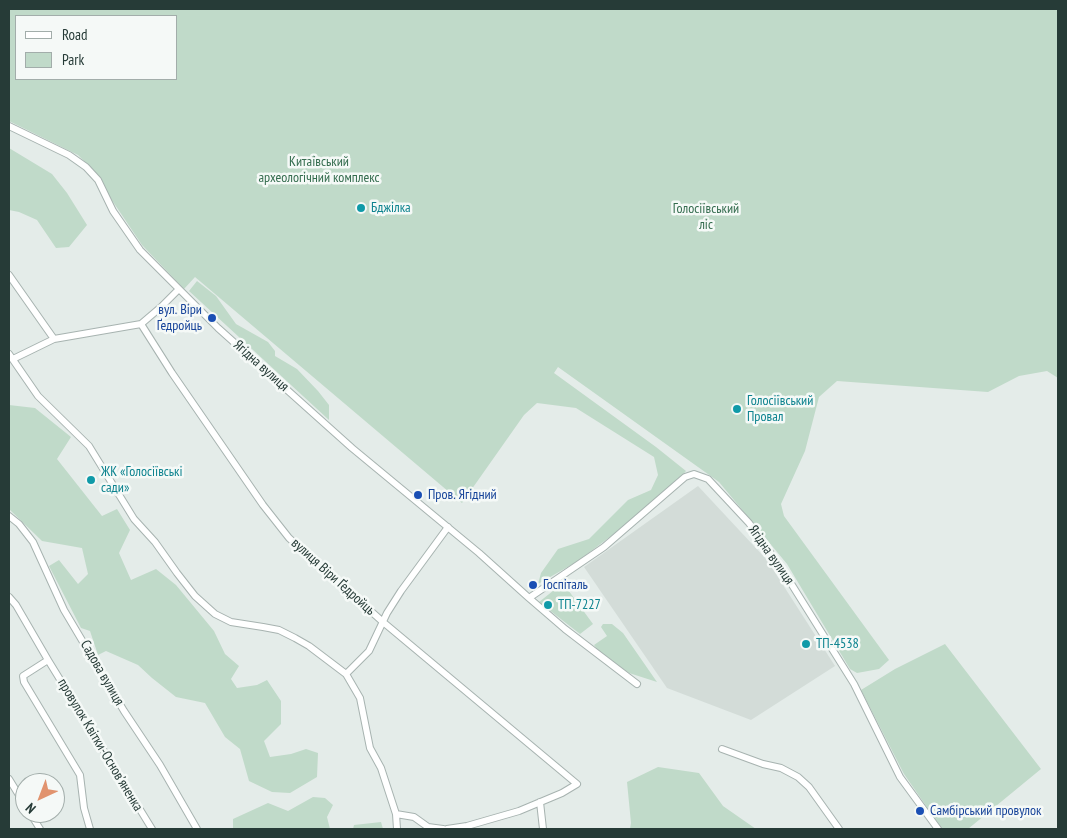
<!DOCTYPE html>
<html>
<head>
<meta charset="utf-8">
<style>
  body { margin:0 }
  #map { position:relative; width:1067px; height:838px; overflow:hidden; background:#e4ece9; font-family:"PT Sans Narrow",sans-serif }
  canvas { display:block }
  .frame { position:absolute; inset:0; border:10px solid #263b37; pointer-events:none }
  .legend { position:absolute; left:15px; top:15px; width:162px; height:65px; box-sizing:border-box; background:#f5f9f7; border:1px solid #a2adaa; margin:0; padding:6px 9px; list-style:none; font-size:15px; color:#263b37 }
  .legend li { display:flex; align-items:center; gap:10px; height:25px }
  .legend b { width:25px; border:1px solid #a2adaa }
  .north { position:absolute; left:15px; top:773px; width:50px; height:50px; box-sizing:border-box; background:#f5f9f7; border:1px solid #a2adaa; border-radius:50%; rotate:223deg; font-size:14px; font-weight:700; line-height:20px; text-align:center; color:#263b37 }
  .north::after { content:''; display:block; margin:auto; width:18px; height:22px; background:#e1936e; clip-path:polygon(50% 0,100% 100%,50% 72%,0 100%) }
</style>
</head>
<body>
<div id="map">
<canvas width="1067" height="838"></canvas>
<div class="frame"></div>
<ul class="legend">
<li><b style="height:6px;background:#fff"></b>Road</li>
<li><b style="height:14px;background:#c0dac9"></b>Park</li>
</ul>
<div class="north">N</div>
</div>
<script>
const c = document.querySelector('canvas').getContext('2d');
c.lineJoin = 'round';
function fillPath(path, color) { c.fillStyle = color; c.fill(path, 'evenodd'); }
const toPath = rows => new Path2D(rows.map(r => 'M' + r).join(''));
function trace(path, color, width, dash) { c.strokeStyle = color; c.lineWidth = width; c.lineCap = dash ? 'butt' : 'round'; c.setLineDash(dash || []); c.stroke(path); }
function label(font, color, halo, rows, align = 'center') {
  c.font = font + ' "PT Sans Narrow",sans-serif'; c.lineWidth = 5; c.setLineDash([]); c.textBaseline = 'middle'; c.strokeStyle = halo; c.fillStyle = color; for (const [text, x, y, turn = 0] of rows) {
    c.save(); c.translate(x, y); c.rotate((+turn || 0) * Math.PI / 180); c.textAlign = isNaN(turn) ? turn : align; if (halo) c.strokeText(text, 0, 0); c.fillText(text, 0, 0); c.restore();
  }
}
fillPath(toPath([
  [698,486,767,560,835,666,751,720,667,688,584,567]
]), '#d3dcd8');
fillPath(toPath([
  [9,9,1058,9,1058,378,1047,371,1019,376,988,392,837,381,819,397,805,451,781,504,784,516,889,660,879,669,857,673,850,669,787,564,719,482,558,367,554,373,656,447,686,471,674,485,611,536,578,561,538,584,541,573,558,549,589,539,628,500,651,490,658,475,654,457,576,408,537,403,524,415,462,503,195,277,184,289,142,245,89,166,78,155,9,121],
  [16,16,176,16,176,79,16,79],
  [9,148,52,174,67,193,87,225,69,247,56,248,37,220,19,212,9,210],
  [197,281,216,296,236,324,268,342,275,351,275,356,297,369,318,391,329,405,329,420,189,291],
  [9,405,35,408,71,437,57,459,102,516,117,509,130,530,119,553,131,580,156,569,176,585,214,631,225,654,239,666,231,679,237,688,257,685,267,680,281,701,281,724,264,741,270,757,291,754,306,749,318,753,317,777,290,793,272,792,249,781,240,749,225,737,205,703,176,697,152,678,138,665,106,651,98,655,90,631,81,628,49,566,59,560,78,584,88,574,82,548,42,541,9,509],
  [563,583,593,624,580,634,539,602],
  [603,624,612,624,623,633,657,682,629,673,601,654,594,645,607,636,601,627],
  [945,644,1041,769,968,829,942,829,904,774,861,690,895,669],
  [658,767,699,773,723,806,756,829,630,829,631,823,627,782],
  [313,797,325,798,333,805,327,817,330,829,233,829,233,819,268,803,288,811],
  [381,822,383,829,353,829,354,825]
]), '#c0dac9');
const street = toPath([
  [9,126,69,155,86,167,98,180,113,211,140,250,218,328,352,448,479,553,529,598,604,547,685,477,694,474,708,479,749,523,782,569,854,684,900,777,938,829],
  [9,275,54,339],
  [141,324,172,373,263,505,289,538,383,622,577,784,562,793,519,811,467,826,447,829],
  [9,354,38,396,89,446,134,519,155,542,177,573,195,596,215,614,231,622,263,627,279,630,295,638,309,646,346,674,360,698,370,748,381,768,396,814,397,829],
  [13,359,54,339,141,324,161,307,179,289],
  [9,516,19,524,33,542,64,610,124,711,160,765,197,829],
  [9,597,16,605,48,660,23,676,24,682,80,775,84,808,90,829],
  [529,598,565,629,637,684],
  [48,660,152,829],
  [346,674,369,651,387,613,401,591,448,527],
  [722,749,763,764,781,768,798,777,809,787,839,829],
  [9,779,25,805],
  [540,802,543,829],
  [30,813,40,829],
  [396,814,414,817,428,827,443,829]
]);
trace(street, '#a7b3b0', 8);
trace(street, '#fff', 6);
for (const [x, y, r, color] of [
  [361,208,5,"#0f9aa8"],
  [212,318,5,"#1a4fb4"],
  [737,409,5,"#0f9aa8"],
  [91,480,5,"#0f9aa8"],
  [418,495,5,"#1a4fb4"],
  [533,585,5,"#1a4fb4"],
  [548,605,5,"#0f9aa8"],
  [806,644,5,"#0f9aa8"],
  [920,811,5,"#1a4fb4"]
]) { const dot = new Path2D(); dot.arc(x, y, r, 0, 2 * Math.PI); c.fillStyle = color; c.fill(dot); trace(dot, '#f5f9f7', 2); }
label('14px', '#356d4f', '#f5f9f7', [
  ["Китаївський",319,162],
  ["археологічний комплекс",319,178],
  ["Голосіївський",706,209],
  ["ліс",706,225]
]);
label('14px', '#0d838f', '#f5f9f7', [
  ["Бджілка",371,208],
  ["Голосіївський",747,401],
  ["Провал",747,417],
  ["ЖК «Голосіївські",101,472],
  ["сади»",101,488],
  ["ТП-7227",558,605],
  ["ТП-4538",816,644]
], 'left');
label('14px', '#164399', '#f5f9f7', [
  ["вул. Віри",202,310,"right"],
  ["Ґедройць",202,326,"right"],
  ["Пров. Ягідний",428,495],
  ["Госпіталь",543,585],
  ["Самбірський провулок",930,811]
], 'left');
label('14px', '#263b37', '#f5f9f7', [
  ["Ягідна вулиця",261,366,42],
  ["Ягідна вулиця",771,555,55],
  ["вулиця Віри Ґедройць",333,577,42],
  ["Садова вулиця",102,673,60],
  ["провулок Квітки-Основʼяненка",100,745,59]
]);
</script>
</body>
</html>
